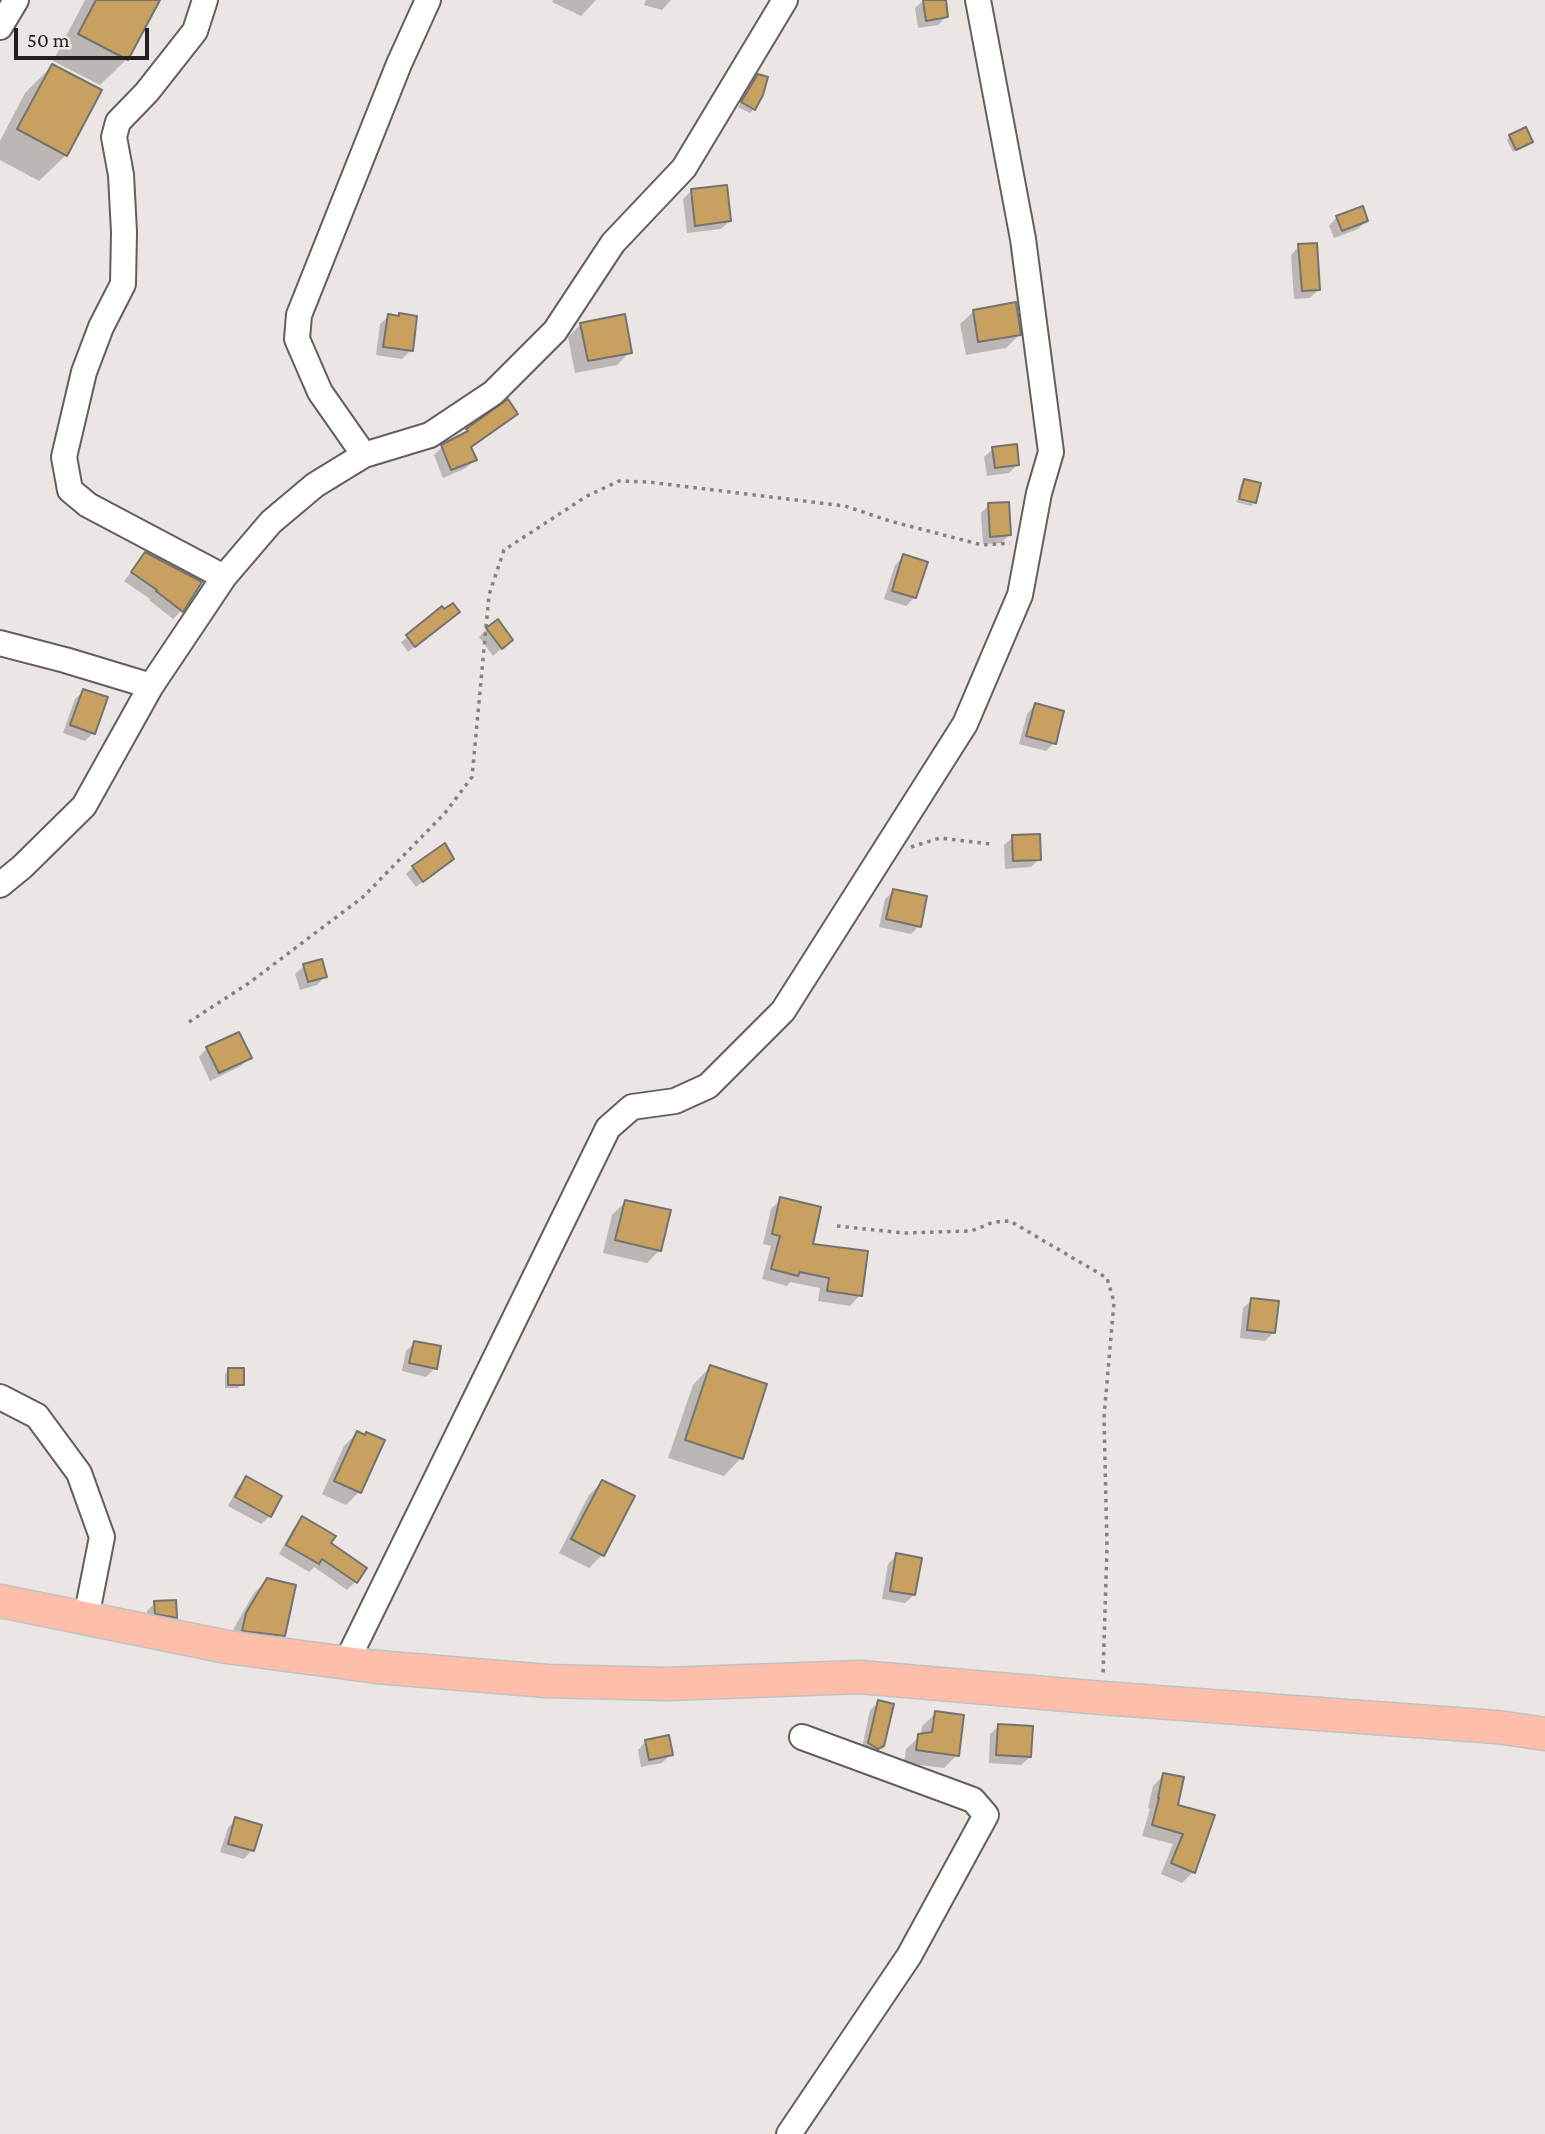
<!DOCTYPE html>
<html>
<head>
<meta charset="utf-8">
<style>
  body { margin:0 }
  #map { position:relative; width:1545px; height:2134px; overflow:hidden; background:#ebe5e3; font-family:"Crimson Pro",serif }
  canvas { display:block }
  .scale { position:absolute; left:14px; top:28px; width:135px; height:32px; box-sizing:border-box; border:4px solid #22201f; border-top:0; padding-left:9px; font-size:21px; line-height:24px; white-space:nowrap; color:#22201f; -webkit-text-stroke:5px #ebe5e3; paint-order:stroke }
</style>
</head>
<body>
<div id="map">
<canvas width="1545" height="2134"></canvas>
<div class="scale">50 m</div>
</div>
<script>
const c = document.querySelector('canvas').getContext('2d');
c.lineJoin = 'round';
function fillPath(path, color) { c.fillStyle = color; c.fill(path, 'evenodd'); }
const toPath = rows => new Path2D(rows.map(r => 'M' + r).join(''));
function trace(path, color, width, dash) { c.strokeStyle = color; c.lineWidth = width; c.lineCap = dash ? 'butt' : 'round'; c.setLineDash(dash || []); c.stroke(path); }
fillPath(toPath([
  [85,0,158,0,127,59,100,85,53,61],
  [553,0,596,0,581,16,552,2],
  [646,0,671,0,662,10,644,5],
  [924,0,944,0,946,17,938,25,918,28,915,8],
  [52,66,66,155,39,181,0,160,0,141,25,93],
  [755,80,754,109,750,113,738,107],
  [1510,136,1531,141,1513,152,1507,140],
  [691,191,730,221,721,229,687,233,683,199],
  [1337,217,1366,221,1358,229,1334,238,1329,226],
  [1299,246,1319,289,1310,298,1294,299,1291,255],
  [974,311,1019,335,1006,348,966,355,960,324],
  [389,316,411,350,402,359,376,355,380,324],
  [581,324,630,352,617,365,575,373,568,337],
  [516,414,508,422,470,449,475,460,466,468,443,478,434,455,442,447,460,438,468,430],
  [993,449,1017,465,1009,473,987,476,984,457],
  [1245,481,1254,501,1238,497,1241,484],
  [1237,500,1253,504,1251,506,1236,502],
  [989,505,1009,535,1001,543,983,544,981,513],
  [146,554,181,611,173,619,149,600,150,599,124,581],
  [904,556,915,597,906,606,884,599,895,565],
  [444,611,451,618,408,652,401,642],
  [487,629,511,640,493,656,479,637],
  [84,691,93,733,85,741,63,733,75,699],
  [1035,705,1054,743,1046,751,1019,744,1027,714],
  [1013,837,1039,859,1031,867,1005,869,1004,845],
  [444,865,416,887,406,874,413,867],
  [894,891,919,926,911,934,879,927,885,899],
  [304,966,325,976,317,985,300,990,295,974],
  [207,1048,249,1058,241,1066,210,1081,199,1057],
  [781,1199,811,1246,860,1295,850,1306,818,1301,820,1288,790,1282,787,1286,762,1279,771,1246,763,1244,771,1209],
  [625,1202,660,1250,647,1263,603,1253,612,1215],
  [1252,1300,1274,1332,1265,1341,1240,1338,1243,1308],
  [415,1343,435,1368,426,1377,402,1371,406,1351],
  [710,1367,741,1458,724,1476,668,1458,693,1385],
  [229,1370,242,1384,238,1388,225,1388,225,1374],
  [357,1433,359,1492,346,1505,322,1494,344,1446],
  [246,1479,270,1516,261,1524,228,1506,238,1487],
  [602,1482,602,1555,589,1568,559,1553,589,1495],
  [303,1519,329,1543,355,1582,347,1590,314,1567,309,1572,279,1554,294,1527],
  [897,1555,914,1595,905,1603,882,1599,888,1564],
  [267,1580,283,1635,270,1648,230,1643,234,1628,254,1593],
  [155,1603,175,1617,167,1626,147,1622,147,1611],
  [879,1702,882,1746,873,1754,861,1752,870,1710],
  [936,1713,957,1755,944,1768,904,1763,906,1749,921,1735,922,1726],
  [999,1726,1030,1757,1021,1765,989,1763,990,1734],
  [646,1741,671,1754,662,1763,641,1767,638,1750],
  [1164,1775,1176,1807,1193,1872,1182,1883,1161,1874,1173,1844,1142,1836,1150,1809,1148,1808,1153,1786],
  [236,1819,252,1850,244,1859,220,1852,228,1828]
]), '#0003');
const building = toPath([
  [96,0,160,0,128,60,78,34,96,0],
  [923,0,946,0,948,17,926,21,923,0],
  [52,64,102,90,67,156,17,129,52,64],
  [758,74,768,77,763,95,755,110,741,102,758,74],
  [1526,127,1533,142,1516,150,1509,135,1526,127],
  [727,185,731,221,695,226,691,189,727,185],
  [1363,206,1368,221,1342,231,1336,216,1363,206],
  [1317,243,1320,290,1302,291,1298,244,1317,243],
  [1016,302,1021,335,978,342,973,310,1016,302],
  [399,313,417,316,413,351,383,347,388,314,399,316,399,313],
  [625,314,632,353,588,361,580,323,625,314],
  [508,399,518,414,471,447,477,460,451,470,441,445,468,431,466,429,508,399],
  [1017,444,1019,465,995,468,992,447,1017,444],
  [1244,479,1261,483,1256,503,1239,499,1244,479],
  [1009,502,1011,535,990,537,988,503,1009,502],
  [145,552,202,582,183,612,156,591,157,590,131,572,145,552],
  [903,554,928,562,916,598,892,591,903,554],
  [453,603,460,612,415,647,406,635,442,606,444,609,453,603],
  [498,619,513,640,502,649,486,628,498,619],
  [83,689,108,697,95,734,70,725,83,689],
  [1035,703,1064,711,1056,744,1026,736,1035,703],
  [1040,834,1041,860,1013,861,1012,835,1040,834],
  [445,843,454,859,423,882,412,866,445,843],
  [893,889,927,896,921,927,886,919,893,889],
  [322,959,327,977,308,982,303,964,322,959],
  [239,1032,252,1058,219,1073,206,1047,239,1032],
  [780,1197,821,1207,813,1244,868,1251,862,1296,827,1291,829,1278,800,1272,798,1276,771,1269,780,1236,772,1234,780,1197],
  [625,1200,671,1210,661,1251,615,1240,625,1200],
  [1251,1298,1279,1301,1275,1333,1247,1330,1251,1298],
  [414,1341,441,1346,437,1369,409,1363,414,1341],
  [710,1365,767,1384,743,1459,685,1440,710,1365],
  [228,1368,244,1368,244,1385,228,1385,228,1368],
  [357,1431,365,1435,366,1432,385,1440,361,1493,334,1481,357,1431],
  [246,1476,282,1496,271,1517,235,1497,246,1476],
  [602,1480,635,1496,604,1556,571,1539,602,1480],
  [302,1516,336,1536,331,1543,367,1568,357,1583,322,1559,319,1564,286,1545,302,1516],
  [896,1553,922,1558,915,1595,890,1591,896,1553],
  [267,1578,296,1585,285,1636,242,1631,246,1613,267,1578],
  [176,1600,177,1618,155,1614,154,1601,176,1600],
  [878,1700,894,1704,884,1746,878,1749,868,1743,878,1700],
  [935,1711,964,1715,959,1756,916,1750,918,1734,932,1732,935,1711],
  [998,1724,1033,1726,1031,1757,996,1755,998,1724],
  [669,1735,673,1755,649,1760,645,1740,669,1735],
  [1163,1773,1184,1777,1178,1805,1215,1815,1195,1873,1171,1863,1183,1834,1152,1825,1159,1798,1158,1798,1163,1773],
  [235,1817,262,1825,254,1851,228,1844,235,1817]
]);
fillPath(building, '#c8a160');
trace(building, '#75736f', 2);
const minor = toPath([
  [205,0,195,31,147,92,118,122,114,137,121,175,124,232,123,284,101,327,84,372,64,457,70,490,88,505,224,577],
  [0,27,16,0],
  [364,455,320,392,297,339,299,315,399,64,428,0],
  [0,643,65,660,151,686],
  [0,885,22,867,84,806,151,686,224,577,271,522,315,485,364,455,430,435,493,393,555,331,613,243,684,168,785,0],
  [0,1397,37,1416,79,1473,102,1537,86,1618],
  [346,1663,608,1128,632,1107,675,1101,708,1086,783,1011,965,724,1020,595,1039,493,1051,452,1023,239,978,0],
  [789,2134,909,1956,986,1815,973,1800,802,1737]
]);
const major = toPath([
  [0,1601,227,1647,377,1667,547,1681,667,1684,860,1677,1102,1698,1497,1727,1545,1734]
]);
trace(minor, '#645f5d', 28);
trace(major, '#c1c1c0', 35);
trace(toPath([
  [911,847,940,838,991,844],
  [189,1022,249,983,363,897,445,813,472,777,489,595,504,550,587,496,619,481,648,482,845,506,890,521,982,545,1010,543],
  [837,1226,904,1233,971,1231,994,1222,1010,1221,1107,1278,1114,1302,1104,1417,1107,1547,1103,1675]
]), '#868281', 3.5, [3.5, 5]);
trace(minor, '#fff', 24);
trace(major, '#febeac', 32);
</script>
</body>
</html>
